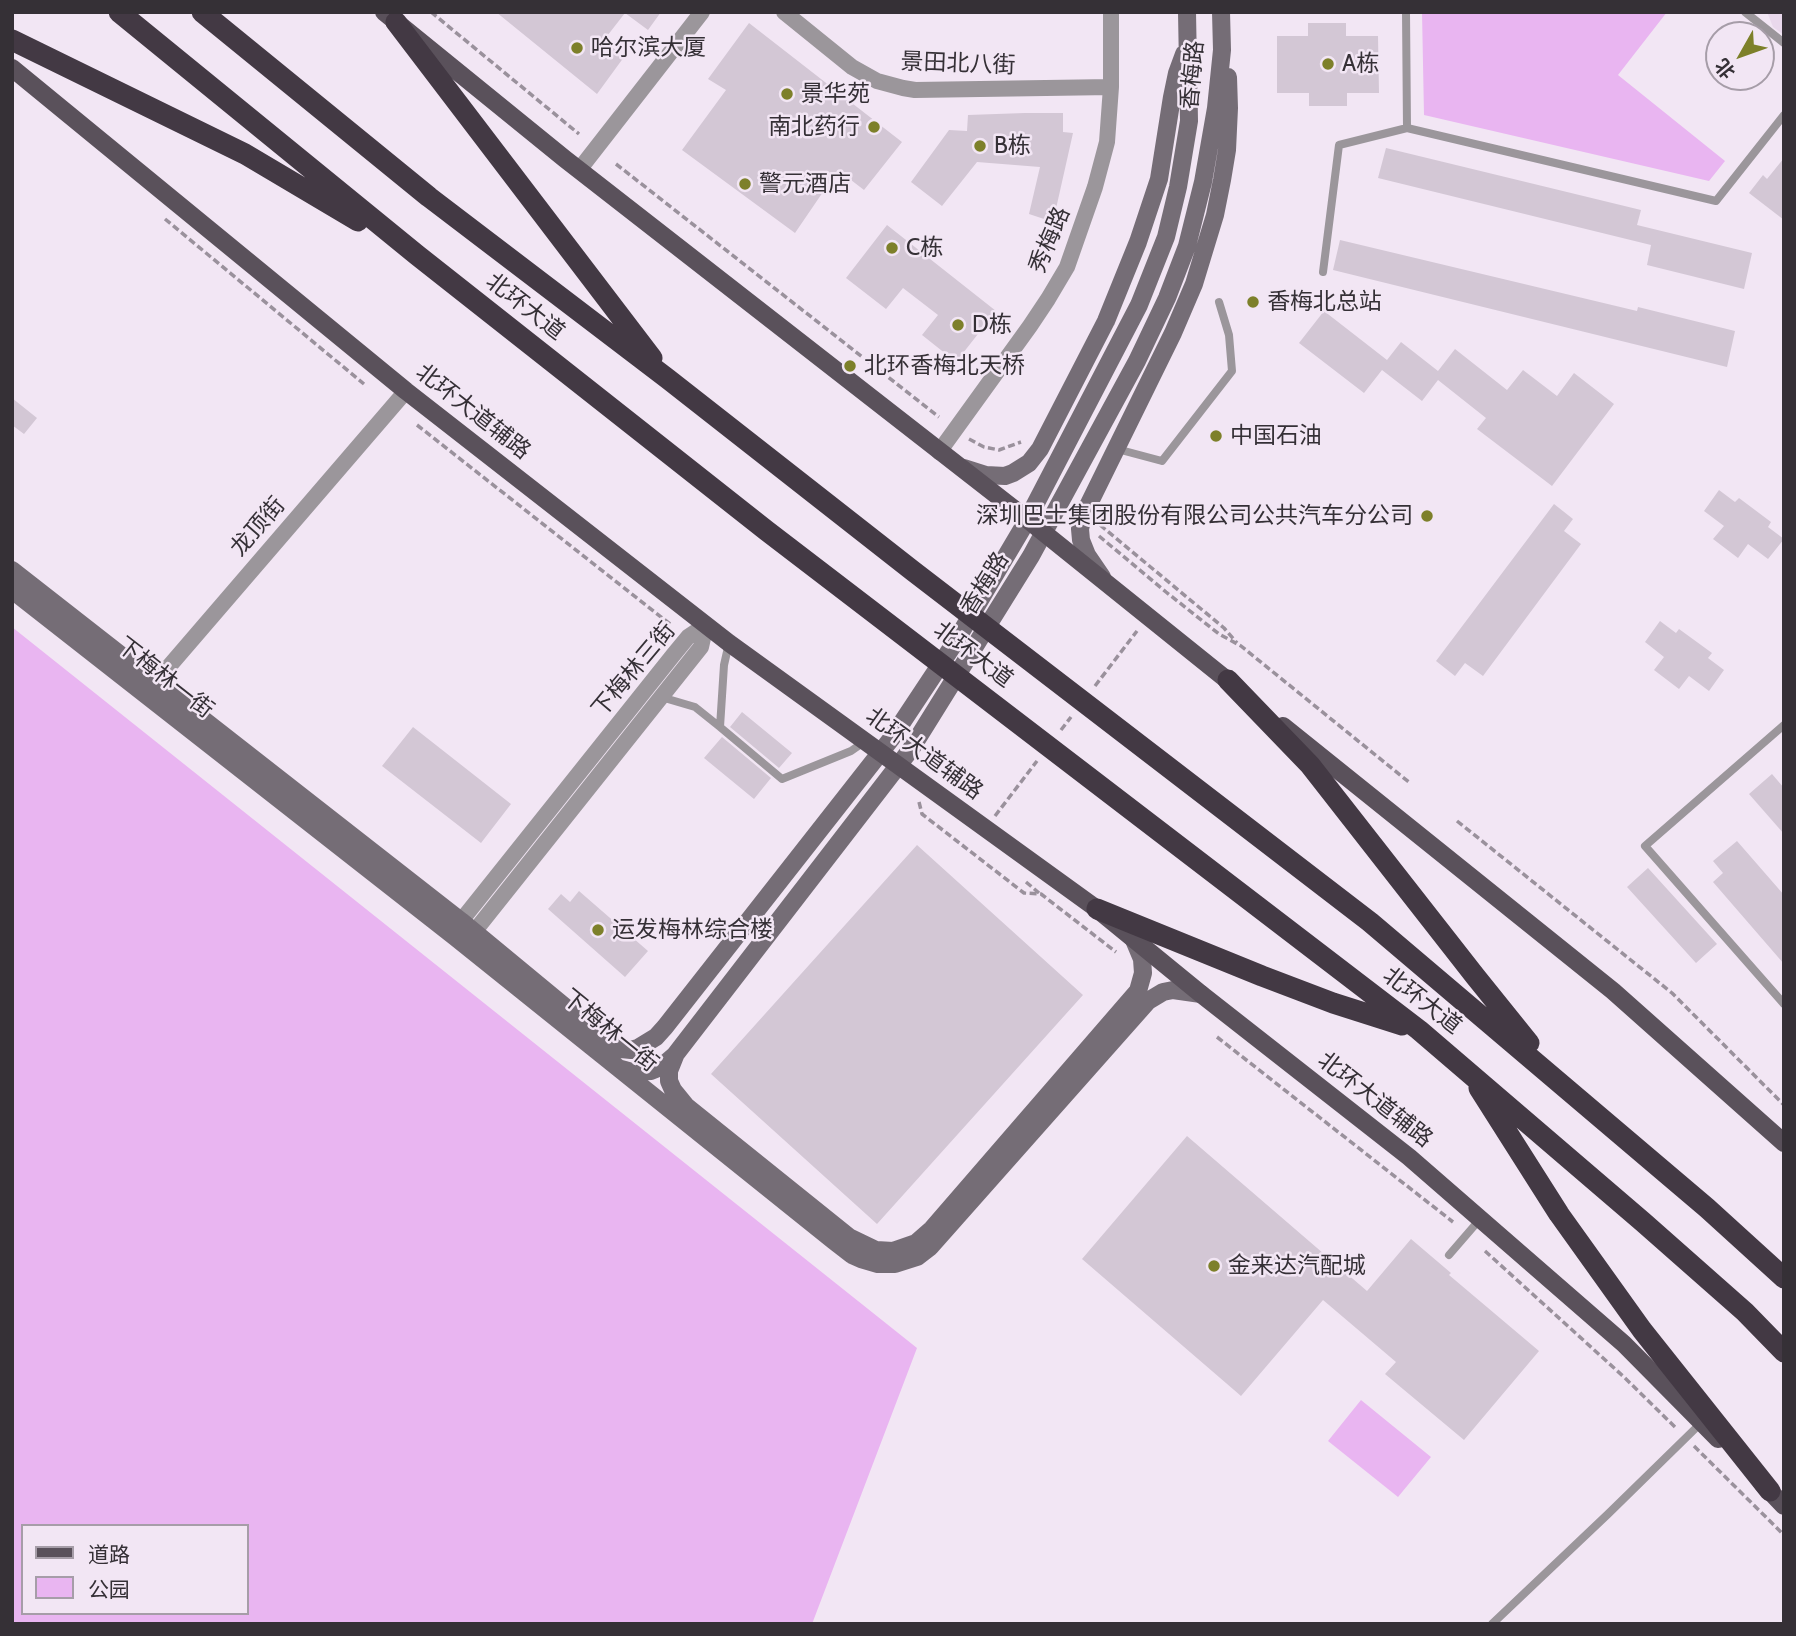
<!DOCTYPE html>
<html>
<head>
<meta charset="utf-8">
<style>
  body { margin:0 }
  #map { position:relative; width:1796px; height:1636px; overflow:hidden; background:#f2e6f4; font-family:Cabin,"Noto Sans SC",sans-serif }
  canvas { display:block }
  .frame { position:absolute; inset:0; border:14px solid #353036; pointer-events:none }
  .legend { position:absolute; left:21px; top:1524px; width:228px; height:91px; box-sizing:border-box; background:#f2e6f4; border:2px solid #a69da8; margin:0; padding:9px 12px; list-style:none; font-size:21px; color:#353036 }
  .legend li { display:flex; align-items:center; gap:14px; height:35px }
  .legend b { width:35px; border:2px solid #a69da8 }
  .north { position:absolute; left:1705px; top:21px; width:70px; height:70px; box-sizing:border-box; background:#f2e6f4; border:2px solid #a69da8; border-radius:50%; rotate:230deg; font-size:19px; font-weight:700; line-height:28px; text-align:center; color:#353036 }
  .north::after { content:''; display:block; margin:auto; width:24px; height:32px; background:#7d802a; clip-path:polygon(50% 0,100% 100%,50% 72%,0 100%) }
</style>
</head>
<body>
<div id="map">
<canvas width="1796" height="1636"></canvas>
<div class="frame"></div>
<ul class="legend">
<li><b style="height:9px;background:#5a515b"></b>道路</li>
<li><b style="height:19px;background:#e9b5f1"></b>公园</li>
</ul>
<div class="north">北</div>
</div>
<script>
const c = document.querySelector('canvas').getContext('2d');
c.lineJoin = 'round';
function fillPath(path, color) { c.fillStyle = color; c.fill(path, 'evenodd'); }
const toPath = rows => new Path2D(rows.map(r => 'M' + r).join(''));
function trace(path, color, width, dash) { c.strokeStyle = color; c.lineWidth = width; c.lineCap = dash ? 'butt' : 'round'; c.setLineDash(dash || []); c.stroke(path); }
function label(font, color, halo, rows, align = 'center') {
  c.font = font + ' Cabin,"Noto Sans SC",sans-serif'; c.lineWidth = 5; c.setLineDash([]); c.textBaseline = 'middle'; c.strokeStyle = halo; c.fillStyle = color; for (const [text, x, y, turn = 0] of rows) {
    c.save(); c.translate(x, y); c.rotate((+turn || 0) * Math.PI / 180); c.textAlign = isNaN(turn) ? turn : align; if (halo) c.strokeText(text, 0, 0); c.fillText(text, 0, 0); c.restore();
  }
}
fillPath(toPath([
  [1767,12,1784,12,1784,35,1773,27]
]), '#e9d8ec');
fillPath(toPath([
  [1422,12,1667,12,1618,75,1725,161,1709,181,1424,115],
  [12,627,917,1348,812,1624,12,1624],
  [23,1526,247,1526,247,1613,23,1613],
  [1361,1400,1431,1457,1398,1497,1328,1441]
]), '#e9b5f1');
fillPath(toPath([
  [496,12,661,12,648,30,625,13,604,40,624,57,597,94],
  [749,23,902,142,864,190,838,170,795,233,682,150,726,90,708,79],
  [1308,23,1346,23,1346,36,1378,36,1379,93,1347,93,1347,106,1309,106,1309,93,1277,93,1277,36,1308,36],
  [1025,113,1063,113,1063,132,1073,133,1053,222,1029,214,1040,167,977,162,942,206,911,182,949,130,967,131,968,115],
  [1386,148,1641,210,1637,225,1752,253,1744,289,1647,265,1651,245,1378,178],
  [1784,158,1784,220,1749,193,1763,175,1767,179],
  [887,225,996,311,956,362,922,335,938,315,903,288,886,309,846,278],
  [1340,240,1637,311,1638,307,1735,331,1727,367,1333,270],
  [1324,311,1387,360,1401,342,1438,371,1455,349,1507,390,1523,370,1557,396,1574,373,1614,404,1552,486,1477,429,1486,418,1438,380,1422,401,1382,370,1364,393,1299,343],
  [12,398,37,418,24,434,12,425],
  [1719,490,1735,502,1739,498,1771,522,1768,527,1784,539,1768,559,1748,544,1738,558,1713,539,1724,526,1704,511],
  [1554,504,1573,519,1564,531,1581,544,1483,676,1465,663,1455,676,1436,661],
  [1660,621,1676,633,1679,629,1712,653,1708,658,1724,670,1709,691,1689,676,1679,689,1654,670,1664,657,1645,642],
  [742,712,792,753,779,768,730,727],
  [413,727,511,804,481,843,382,766],
  [722,737,771,778,754,799,704,758],
  [1772,774,1784,788,1784,834,1749,794],
  [1737,841,1784,895,1784,964,1713,882,1723,873,1713,861],
  [917,845,1083,995,877,1224,711,1074],
  [1648,868,1717,944,1696,963,1627,887],
  [579,891,648,951,625,977,548,909,561,894,570,902],
  [1187,1136,1367,1291,1411,1239,1451,1273,1449,1275,1539,1351,1464,1440,1385,1374,1396,1362,1323,1300,1241,1396,1082,1259]
]), '#d3c7d5');
trace(toPath([
  [431,12,579,134],
  [616,164,939,417],
  [165,219,364,384],
  [417,425,670,624],
  [969,439,984,447,999,450,1021,442],
  [1100,525,1224,628,1237,643],
  [1099,536,1166,592,1219,634,1241,646,1410,783],
  [1095,686,1137,631],
  [1061,730,1071,717],
  [919,802,922,814,1024,893,1041,894,1116,952],
  [995,816,1037,761],
  [1457,821,1672,993,1784,1105],
  [1026,882,1039,893],
  [1217,1037,1453,1222],
  [1485,1251,1624,1377,1676,1428],
  [1694,1446,1784,1535]
]), '#9a919c', 3.5, [7, 3.5]);
trace(toPath([
  [1745,12,1784,43],
  [1407,128,1716,201,1784,115],
  [1323,272,1339,145,1407,128,1406,12],
  [1117,449,1162,461,1232,371,1229,335,1219,302],
  [729,643,724,665,720,727,782,779,851,751,864,742],
  [661,697,695,707,720,727],
  [1784,725,1645,846,1784,1004],
  [1449,1255,1481,1218],
  [1492,1624,1608,1514,1702,1422]
]), '#9b969b', 8);
trace(toPath([
  [784,12,852,67,877,81,903,88,915,90,1111,87],
  [579,170,702,12],
  [939,452,1030,326,1048,299,1067,267,1095,187,1107,142,1111,87,1111,12],
  [147,692,406,391],
  [457,931,461,921,674,654,688,637,706,625],
  [462,935,474,932,701,647,706,625]
]), '#9b969b', 16);
trace(toPath([
  [964,468,986,475,1005,476,1013,473,1029,463,1040,449,1106,321,1138,242,1159,179,1172,97,1177,73,1184,54],
  [12,570,461,921,605,1040,621,1049,631,1050,638,1048,656,1037,665,1027,891,739,954,644,1025,524,1139,305,1166,237,1178,187,1189,121,1187,12],
  [1102,577,1087,555,1081,540,1080,529,1083,516,1173,333,1194,284,1215,215,1222,180,1227,150,1229,108,1228,77],
  [12,590,455,937,834,1241,852,1255,861,1259,878,1264,895,1264,917,1257,930,1247,1148,1001,1163,992,1173,990,1201,994],
  [675,1056,669,1071,669,1081,673,1090,686,1106,849,1237,876,1250,893,1251,916,1243,932,1229,1138,991,1143,973,1142,959,1134,940],
  [621,1069,632,1072,651,1071,661,1067,675,1055,911,749,1031,556,1137,361,1167,298,1187,246,1203,182,1216,108,1222,50,1221,12]
]), '#756d76', 18);
trace(toPath([
  [384,12,565,159,1018,512,1237,688],
  [12,68,406,391,729,643,1097,909,1201,994,1409,1157,1624,1344,1718,1439],
  [1283,726,1613,991,1784,1143],
  [1762,1483,1784,1506]
]), '#5a515b', 18);
trace(toPath([
  [119,12,417,255,767,531,1419,1030,1643,1222,1745,1312,1784,1352],
  [202,12,429,197,668,379,913,571,1370,922,1707,1208,1784,1278],
  [396,22,652,358],
  [12,40,245,154,358,221],
  [1228,680,1310,765,1475,976,1529,1043],
  [1097,909,1262,976,1333,1003,1402,1025],
  [1479,1088,1559,1214,1642,1330,1770,1491]
]), '#433944', 21);
for (const [x, y, r, color] of [
  [577,48,7,"#7d802a"],
  [1328,64,7,"#7d802a"],
  [787,94,7,"#7d802a"],
  [874,127,7,"#7d802a"],
  [980,146,7,"#7d802a"],
  [745,184,7,"#7d802a"],
  [892,248,7,"#7d802a"],
  [1253,302,7,"#7d802a"],
  [958,325,7,"#7d802a"],
  [850,366,7,"#7d802a"],
  [1216,436,7,"#7d802a"],
  [1427,516,7,"#7d802a"],
  [598,930,7,"#7d802a"],
  [1214,1266,7,"#7d802a"]
]) { const dot = new Path2D(); dot.arc(x, y, r, 0, 2 * Math.PI); c.fillStyle = color; c.fill(dot); trace(dot, '#f2e6f4', 2.5); }
label('23px', '#353036', '#f2e6f4', [
  ["哈尔滨大厦",591,48],
  ["A栋",1342,64],
  ["景华苑",801,94],
  ["南北药行",860,127,"right"],
  ["B栋",994,146],
  ["警元酒店",759,184],
  ["C栋",906,248],
  ["香梅北总站",1267,302],
  ["D栋",972,325],
  ["北环香梅北天桥",864,366],
  ["中国石油",1230,436],
  ["深圳巴士集团股份有限公司公共汽车分公司",1413,516,"right"],
  ["运发梅林综合楼",612,930],
  ["金来达汽配城",1228,1266]
], 'left');
label('23px', '#353036', '#f2e6f4', [
  ["景田北八街",958,64,2],
  ["香梅路",1193,75,-85],
  ["秀梅路",1050,240,-67],
  ["北环大道",525,307,38],
  ["北环大道辅路",473,412,38],
  ["龙顶街",258,527,-49],
  ["香梅路",985,584,-58],
  ["北环大道",973,655,37],
  ["下梅林三街",634,670,-50],
  ["下梅林一街",165,678,38],
  ["北环大道辅路",924,754,36],
  ["北环大道",1422,1001,38],
  ["下梅林一街",610,1031,39],
  ["北环大道辅路",1375,1100,38]
]);
</script>
</body>
</html>
